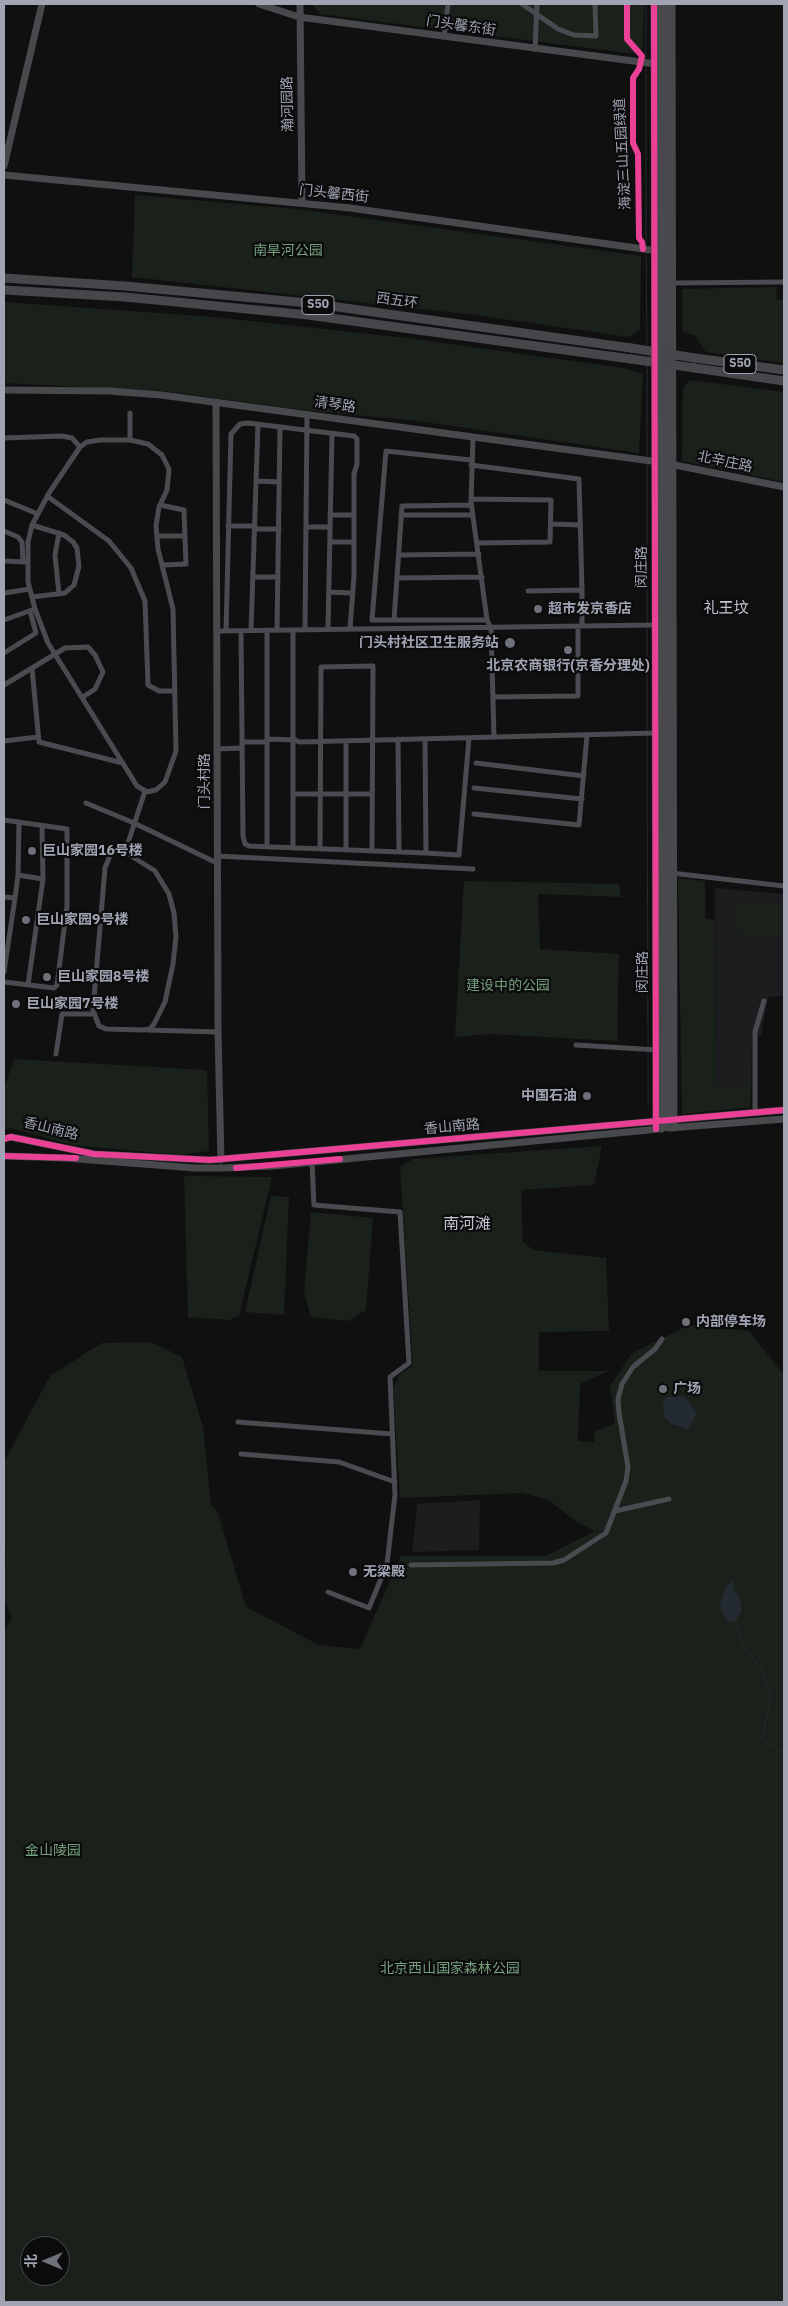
<!DOCTYPE html>
<html>
<head>
<meta charset="utf-8">
<style>
  body { margin:0 }
  #map { position:relative; width:788px; height:2306px; overflow:hidden; background:#101011; font-family:"IBM Plex Sans","Noto Sans SC",sans-serif }
  canvas { display:block }
  .frame { position:absolute; inset:0; border:5px solid #a0a4b3; pointer-events:none }
  .north { position:absolute; left:20px; top:2236px; width:50px; height:50px; box-sizing:border-box; background:#0b0b0c; border:1px solid #47484f; border-radius:50%; rotate:270deg; font-size:14px; font-weight:700; line-height:20px; text-align:center; color:#a0a4b3 }
  .north::after { content:''; display:block; margin:auto; width:18px; height:22px; background:#6e707a; clip-path:polygon(50% 0,100% 100%,50% 72%,0 100%) }
</style>
</head>
<body>
<div id="map">
<canvas width="788" height="2306"></canvas>
<div class="frame"></div>
<div class="north">北</div>
</div>
<script>
const c = document.querySelector('canvas').getContext('2d');
c.lineJoin = 'round';
function fillPath(path, color) { c.fillStyle = color; c.fill(path, 'evenodd'); }
const toPath = rows => new Path2D(rows.map(r => 'M' + r).join(''));
function trace(path, color, width, dash) { c.strokeStyle = color; c.lineWidth = width; c.lineCap = dash ? 'butt' : 'round'; c.setLineDash(dash || []); c.stroke(path); }
function label(font, color, halo, rows, align = 'center') {
  c.font = font + ' "IBM Plex Sans","Noto Sans SC",sans-serif'; c.lineWidth = 4.5; c.setLineDash([]); c.textBaseline = 'middle'; c.strokeStyle = halo; c.fillStyle = color; for (const [text, x, y, turn = 0] of rows) {
    c.save(); c.translate(x, y); c.rotate((+turn || 0) * Math.PI / 180); c.textAlign = isNaN(turn) ? turn : align; if (halo) c.strokeText(text, 0, 0); c.fillText(text, 0, 0); c.restore();
  }
}
fillPath(toPath([
  [715,888,784,894,784,996,768,997,761,1037,752,1036,751,1083,737,1087,716,1085],
  [480,1500,479,1550,412,1552,417,1504]
]), '#1d1d1f');
fillPath(toPath([
  [312,4,644,4,643,48,636,54,320,14],
  [135,195,296,209,641,256,640,330,629,337,475,315,132,277],
  [777,287,776,299,784,300,784,363,706,352,694,335,683,332,682,289],
  [4,302,214,317,415,339,623,368,643,374,639,453,418,421,303,410,163,391,4,383],
  [690,380,784,392,784,482,682,461,683,388],
  [678,878,705,881,705,918,715,920,716,1085,737,1087,751,1083,750,1107,682,1114],
  [464,881,619,884,621,897,538,894,540,949,619,954,617,1041,490,1034,455,1037],
  [736,903,784,903,784,934,737,934],
  [14,1059,207,1070,209,1151,180,1155,73,1145,10,1128,4,1130,4,1088],
  [602,1146,594,1185,521,1190,523,1242,533,1250,606,1258,609,1331,539,1332,539,1371,609,1371,580,1384,578,1441,594,1442,595,1431,615,1423,610,1386,632,1353,689,1325,749,1331,784,1375,784,2302,4,2302,4,1632,12,1619,4,1599,4,1571,6,1561,4,1537,4,1462,50,1376,102,1343,151,1342,182,1357,203,1427,211,1505,218,1513,246,1607,319,1645,360,1649,401,1556,546,1556,595,1531,575,1521,549,1500,522,1493,400,1498,393,1387,399,1375,413,1366,400,1167,413,1159],
  [30,2246,60,2246,60,2276,30,2276],
  [184,1176,272,1177,239,1316,230,1320,188,1317],
  [271,1196,289,1197,284,1315,245,1312],
  [311,1212,373,1218,366,1310,348,1321,311,1317,304,1293]
]), '#1a211b');
fillPath(toPath([
  [683,1396,697,1413,688,1429,671,1424,664,1417,663,1404,666,1397],
  [733,1580,735,1591,740,1598,742,1611,735,1621,727,1621,720,1606,725,1588]
]), '#242a32');
trace(toPath([
  [646,4,646,60],
  [646,64,646,245],
  [646,252,647,345],
  [647,364,647,458],
  [647,464,647,623],
  [647,627,647,730],
  [647,734,648,1048],
  [648,1052,648,1106],
  [735,1621,744,1646,761,1669,771,1696,762,1739,784,1753]
]), '#242a32', 1);
trace(toPath([
  [522,4,558,29,574,35,596,36,595,4],
  [444,37,448,4],
  [535,49,537,4],
  [672,283,784,282],
  [473,437,471,502,487,620,491,628,494,737],
  [4,438,62,436,72,438,80,447],
  [100,440,130,440,148,444,162,455,169,469,167,490,159,507,156,526,158,549,173,609,176,751,165,782,156,790,147,792,137,786,48,643,35,609,28,582,28,542,32,525,49,493,80,447,87,442,100,440],
  [130,440,130,413],
  [471,460,386,451,372,620,487,620],
  [471,465,579,479,582,590,528,591],
  [257,481,279,482],
  [47,496,109,541,131,568,145,601,148,685,159,691,174,691],
  [471,499,551,500,550,542,477,543],
  [4,500,38,514],
  [160,505,184,510,186,564,162,565],
  [330,515,354,515],
  [401,515,473,515],
  [551,524,580,525],
  [32,525,64,535,73,542,77,548,79,566,74,585,65,593,32,597],
  [228,526,255,526],
  [306,527,330,527],
  [255,529,279,529],
  [4,531,18,537,22,542,23,562],
  [157,536,185,536],
  [330,542,354,542],
  [399,555,479,554],
  [4,561,25,562],
  [253,577,278,577],
  [397,578,482,577],
  [582,590,582,626],
  [329,592,351,593],
  [4,593,30,589],
  [59,594,55,555,59,533],
  [4,620,32,610],
  [394,620,402,506,471,505],
  [328,629,332,433],
  [251,630,258,424],
  [277,630,280,427],
  [305,630,307,414],
  [217,631,655,625],
  [226,631,231,434,240,424,248,423,354,436,357,439,357,464,354,474,354,576,350,629],
  [241,631,243,836,245,844,249,846,426,853,425,739],
  [4,653,36,633,30,611],
  [32,668,39,742,123,763],
  [4,685,65,648,88,647,95,655,103,672,95,689,83,697],
  [493,697,578,696,578,626],
  [398,739,399,852],
  [4,741,38,737],
  [346,741,346,850],
  [217,749,242,748,242,742,267,742,269,739,296,740,299,742,655,733],
  [476,763,584,776],
  [474,788,582,799],
  [293,794,372,794],
  [86,803,134,823,217,863],
  [474,814,579,825,587,735],
  [4,820,67,829,67,906,57,985,54,988,4,982],
  [267,847,267,630],
  [293,848,293,630],
  [320,849,321,667,373,666,372,851],
  [125,852,155,871,169,894,174,913,176,937,173,964,165,1002,154,1024,150,1029,142,1030,106,1029,99,1026,93,1010,105,868,111,853,125,852],
  [125,852,145,791],
  [426,853,459,855,469,738],
  [217,856,473,869],
  [671,873,784,886],
  [18,875,43,879],
  [4,897,15,898,4,972],
  [15,898,18,875,19,822],
  [28,985,43,879,42,826],
  [148,1030,218,1032],
  [576,1045,658,1050],
  [56,1054,62,1014,94,1014],
  [755,1113,755,1032,764,1001],
  [312,1162,314,1205,400,1212,409,1363,390,1377,395,1495,387,1564,369,1608,328,1592],
  [238,1422,392,1434],
  [241,1454,339,1462,395,1482],
  [615,1511,669,1499],
  [411,1565,553,1563,564,1560,606,1533,626,1481,628,1467,619,1413,618,1399,622,1384,633,1367,655,1349,662,1339]
]), '#4a4b50', 5);
trace(toPath([
  [259,4,299,17,656,64],
  [300,4,302,203],
  [654,4,656,1129],
  [660,4,662,1129],
  [666,4,668,1128],
  [672,4,674,1128],
  [4,166,42,4],
  [4,175,350,208,658,251],
  [4,390,109,391,161,395,659,462],
  [216,402,218,1032,221,1160],
  [670,464,784,487],
  [670,1120,784,1110],
  [669,1128,784,1119],
  [4,1139,11,1137,94,1154,210,1160,659,1121],
  [4,1156,65,1158,195,1168,223,1168,273,1166,659,1129]
]), '#48494d', 7);
trace(toPath([
  [4,278,125,286,309,303,631,348],
  [4,290,125,297,308,315,631,359],
  [695,358,784,370],
  [695,368,784,381]
]), '#47474b', 9);
trace(toPath([
  [631,348,695,358],
  [631,359,695,368]
]), '#47474b', 9);
trace(toPath([
  [627,4,627,39,642,56,639,69,633,78,633,143,638,154,639,238,642,242,643,249],
  [654,4,656,1129],
  [4,1139,11,1137,94,1154,210,1160,784,1110],
  [4,1156,76,1158],
  [236,1168,340,1159]
]), '#ea4096', 6);
for (const [x, y, r, color] of [
  [538,609,5,"#6e707a"],
  [510,643,6,"#6e707a"],
  [568,650,5,"#6e707a"],
  [32,851,5,"#6e707a"],
  [26,920,5,"#6e707a"],
  [47,977,5,"#6e707a"],
  [16,1004,5,"#6e707a"],
  [587,1096,5,"#6e707a"],
  [686,1322,5,"#6e707a"],
  [663,1389,5,"#6e707a"],
  [353,1572,5,"#6e707a"]
]) { const dot = new Path2D(); dot.arc(x, y, r, 0, 2 * Math.PI); c.fillStyle = color; c.fill(dot); trace(dot, '#0b0b0c', 2); }
for (const [x, y, w] of [
  [318,305,32],
  [740,364,32]
]) { const box = new Path2D(); box.roundRect(x - w / 2, y - 9.5, w, 19, 4); c.fillStyle = '#0b0b0c'; c.fill(box); trace(box, '#a0a4b3', 1); }
label('bold 12px', '#a0a4b3', null, [
  ["S50",318,305],
  ["S50",740,364]
]);
label('14px', '#a0a4b3', '#0b0b0c', [
  ["门头馨东街",461,26,8],
  ["瀚河园路",288,104,-91],
  ["海淀三山五园绿道",623,154,-93],
  ["门头馨西街",334,194,6],
  ["西五环",397,301,8],
  ["清琴路",335,405,8],
  ["北辛庄路",725,462,12],
  ["闵庄路",642,567,-90],
  ["门头村路",205,781,-90],
  ["闵庄路",643,972,-90],
  ["香山南路",452,1127,-5],
  ["香山南路",51,1129,14]
]);
label('14px', '#75a07c', '#0b0b0c', [
  ["南旱河公园",288,251],
  ["建设中的公园",508,986],
  ["金山陵园",53,1851],
  ["北京西山国家森林公园",450,1969]
]);
label('bold 14px', '#a0a4b3', '#0b0b0c', [
  ["超市发京香店",548,609],
  ["门头村社区卫生服务站",499,643,"right"],
  ["北京农商银行(京香分理处)",568,666,"center"],
  ["巨山家园16号楼",42,851],
  ["巨山家园9号楼",36,920],
  ["巨山家园8号楼",57,977],
  ["巨山家园7号楼",26,1004],
  ["中国石油",577,1096,"right"],
  ["内部停车场",696,1322],
  ["广场",673,1389],
  ["无梁殿",363,1572]
], 'left');
label('15px', '#c1c3cf', '#0b0b0c', [
  ["礼王坟",726,609]
]);
label('16px', '#c1c3cf', '#0b0b0c', [
  ["南河滩",467,1224]
]);
</script>
</body>
</html>
